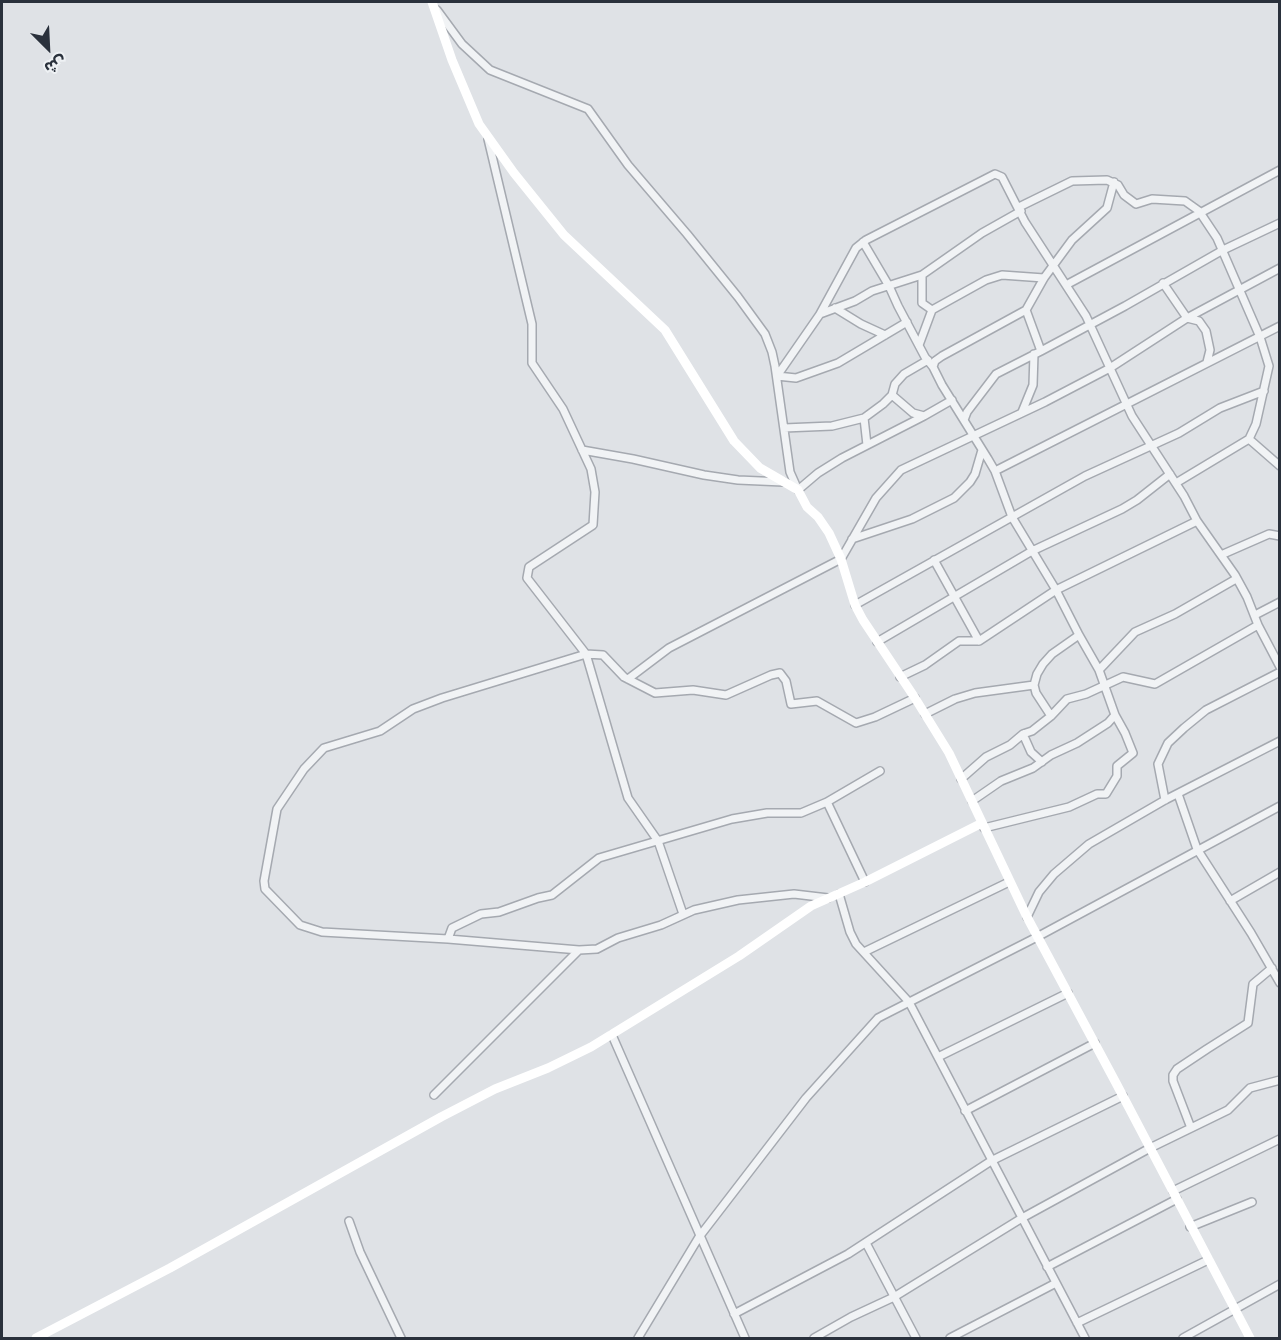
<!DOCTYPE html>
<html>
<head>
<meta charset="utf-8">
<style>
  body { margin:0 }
  #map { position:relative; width:1281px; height:1340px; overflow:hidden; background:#dfe2e6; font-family:Figtree,"Noto Sans Arabic",sans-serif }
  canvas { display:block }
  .frame { position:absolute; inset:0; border:3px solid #2a313c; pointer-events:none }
  .north { position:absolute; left:18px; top:18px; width:60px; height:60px; -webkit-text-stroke:4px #eef1f4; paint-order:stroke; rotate:156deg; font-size:16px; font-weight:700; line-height:24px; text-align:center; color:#2a313c }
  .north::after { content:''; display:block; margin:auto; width:21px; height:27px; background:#2a313c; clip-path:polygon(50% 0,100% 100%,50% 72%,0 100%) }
</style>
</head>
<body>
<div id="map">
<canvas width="1281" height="1340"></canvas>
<div class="frame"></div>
<div class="north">ش</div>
</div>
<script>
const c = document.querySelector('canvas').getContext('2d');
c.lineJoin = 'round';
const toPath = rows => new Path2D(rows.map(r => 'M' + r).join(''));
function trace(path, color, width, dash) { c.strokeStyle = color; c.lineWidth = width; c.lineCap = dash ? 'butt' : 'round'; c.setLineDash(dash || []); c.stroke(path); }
const minor = toPath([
  [437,10,462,44,490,70,588,109,628,165,687,234,738,297,765,334,772,352,775,366,790,472,798,490,818,473,842,458,924,416],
  [488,139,532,324,532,363,563,409,591,469,595,492,593,525,529,567,527,578,586,654,628,798,658,841,683,914],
  [1019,207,1072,181,1107,180,1118,185,1124,195,1136,204,1152,199,1185,201,1199,211,1217,238,1260,337,1269,366,1256,424,1249,439,1176,483],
  [863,242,889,286,898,306,925,357,933,367],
  [1163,283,1187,318,1199,321,1206,331,1210,350,1207,362],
  [1066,285,1280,170],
  [835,308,861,324,885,335],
  [932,310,922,303,922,275,982,233,1021,211],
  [820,314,856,248,866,240,995,174,1002,177,1025,222,1086,316,1132,416,1184,496,1197,521,1235,575,1247,597,1258,625,1280,667],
  [919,345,932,310,986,280,1002,275,1044,278],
  [1041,351,1125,306,1223,250,1280,223],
  [777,376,820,314,855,301,872,291,922,275],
  [777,376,796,378,838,363,907,322],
  [892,395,895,384,904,374,928,360],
  [1022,412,1033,385,1034,354],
  [864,418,867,445],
  [964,420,967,412,996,374,1041,351,1026,310,1044,278,1072,240,1107,208,1114,182],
  [784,428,832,426,864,418,883,404,892,395,913,413,924,416,952,400],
  [1249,439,1280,466],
  [582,450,633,459,704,475,738,480,783,482],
  [995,471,1280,326],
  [852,539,912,519,954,498,970,482,975,474,982,450],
  [1221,555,1269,534,1280,536],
  [934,560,979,641],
  [855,605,1085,476,1179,433,1220,408,1264,391],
  [1255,615,1280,602],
  [877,642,1032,551,1122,509,1137,500,1170,474],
  [1099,670,1135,632,1175,614,1236,579],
  [900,677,925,665,959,641,979,641,1056,590,1197,521],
  [628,679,669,648,841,559,876,498,901,470,1045,402,1110,368,1187,318,1280,268],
  [925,714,955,699,975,693,1034,685],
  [1051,716,1036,693,1034,685,1037,674,1043,664,1052,654,1079,635],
  [1023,734,1031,752,1042,762],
  [961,779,986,757,1010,745,1023,734,1032,731,1051,716,1067,699,1086,694,1123,677,1155,684,1258,625],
  [1178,794,1197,849,1251,933,1280,983],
  [1165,800,1158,764,1168,743,1184,728,1206,710,1280,672],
  [972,801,1001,781,1033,768,1051,755,1077,743,1108,723,1115,715],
  [984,828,1069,807,1097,794,1106,794,1117,776,1117,766,1133,753,1125,733,1115,715,1099,670,1079,635,1056,590,1012,517,995,471,988,459,942,385,933,367,935,361,942,356,1026,310],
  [865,882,827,802,880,771],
  [839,894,850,932,856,944,909,1002,1085,1338],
  [1230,901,1280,872],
  [1027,917,1039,892,1054,874,1089,844,1165,800,1280,741],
  [448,939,452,928,481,914,499,912,538,898,552,895,599,858,732,819,767,813,801,813,827,802],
  [579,950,448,939,322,932,300,925,265,889,264,881,277,809,304,769,324,748,380,731,413,709,442,698,586,654,603,655,624,677,655,693,693,690,726,695,771,675,780,673,786,681,791,704,817,701,856,723,875,717,915,698],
  [864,952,1009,882],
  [612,1035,745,1338],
  [938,1057,1068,993],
  [434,1095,579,950,597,949,618,938,661,925,694,910,738,900,794,894,828,898],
  [965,1111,1095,1043],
  [1191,1128,1173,1081,1173,1075,1177,1069,1207,1049,1248,1023,1253,984,1272,968],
  [1173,1191,1280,1139],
  [349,1221,360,1252,401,1338],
  [1190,1227,1252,1202],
  [866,1243,916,1338],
  [1047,1267,1177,1199],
  [734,1314,848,1254,991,1161,1123,1096],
  [1077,1323,1208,1260],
  [638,1338,699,1237,806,1098,878,1018,1037,937,1280,806],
  [814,1338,851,1317,894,1297,1022,1218,1150,1148,1228,1110,1250,1088,1280,1080],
  [950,1338,1056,1283],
  [1183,1338,1280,1284]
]);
trace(minor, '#a5a9b0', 10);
trace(minor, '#f1f3f5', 7);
trace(toPath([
  [432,2,452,60,479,124,514,173,564,235,665,330,734,441,760,468,798,490,807,507,818,517,829,533,841,559,855,605,863,620,915,698,949,753,1027,917,1116,1083,1250,1338],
  [36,1338,170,1268,441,1117,495,1089,548,1068,591,1047,739,956,811,906,865,882,982,823]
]), '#fff', 9);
</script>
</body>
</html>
